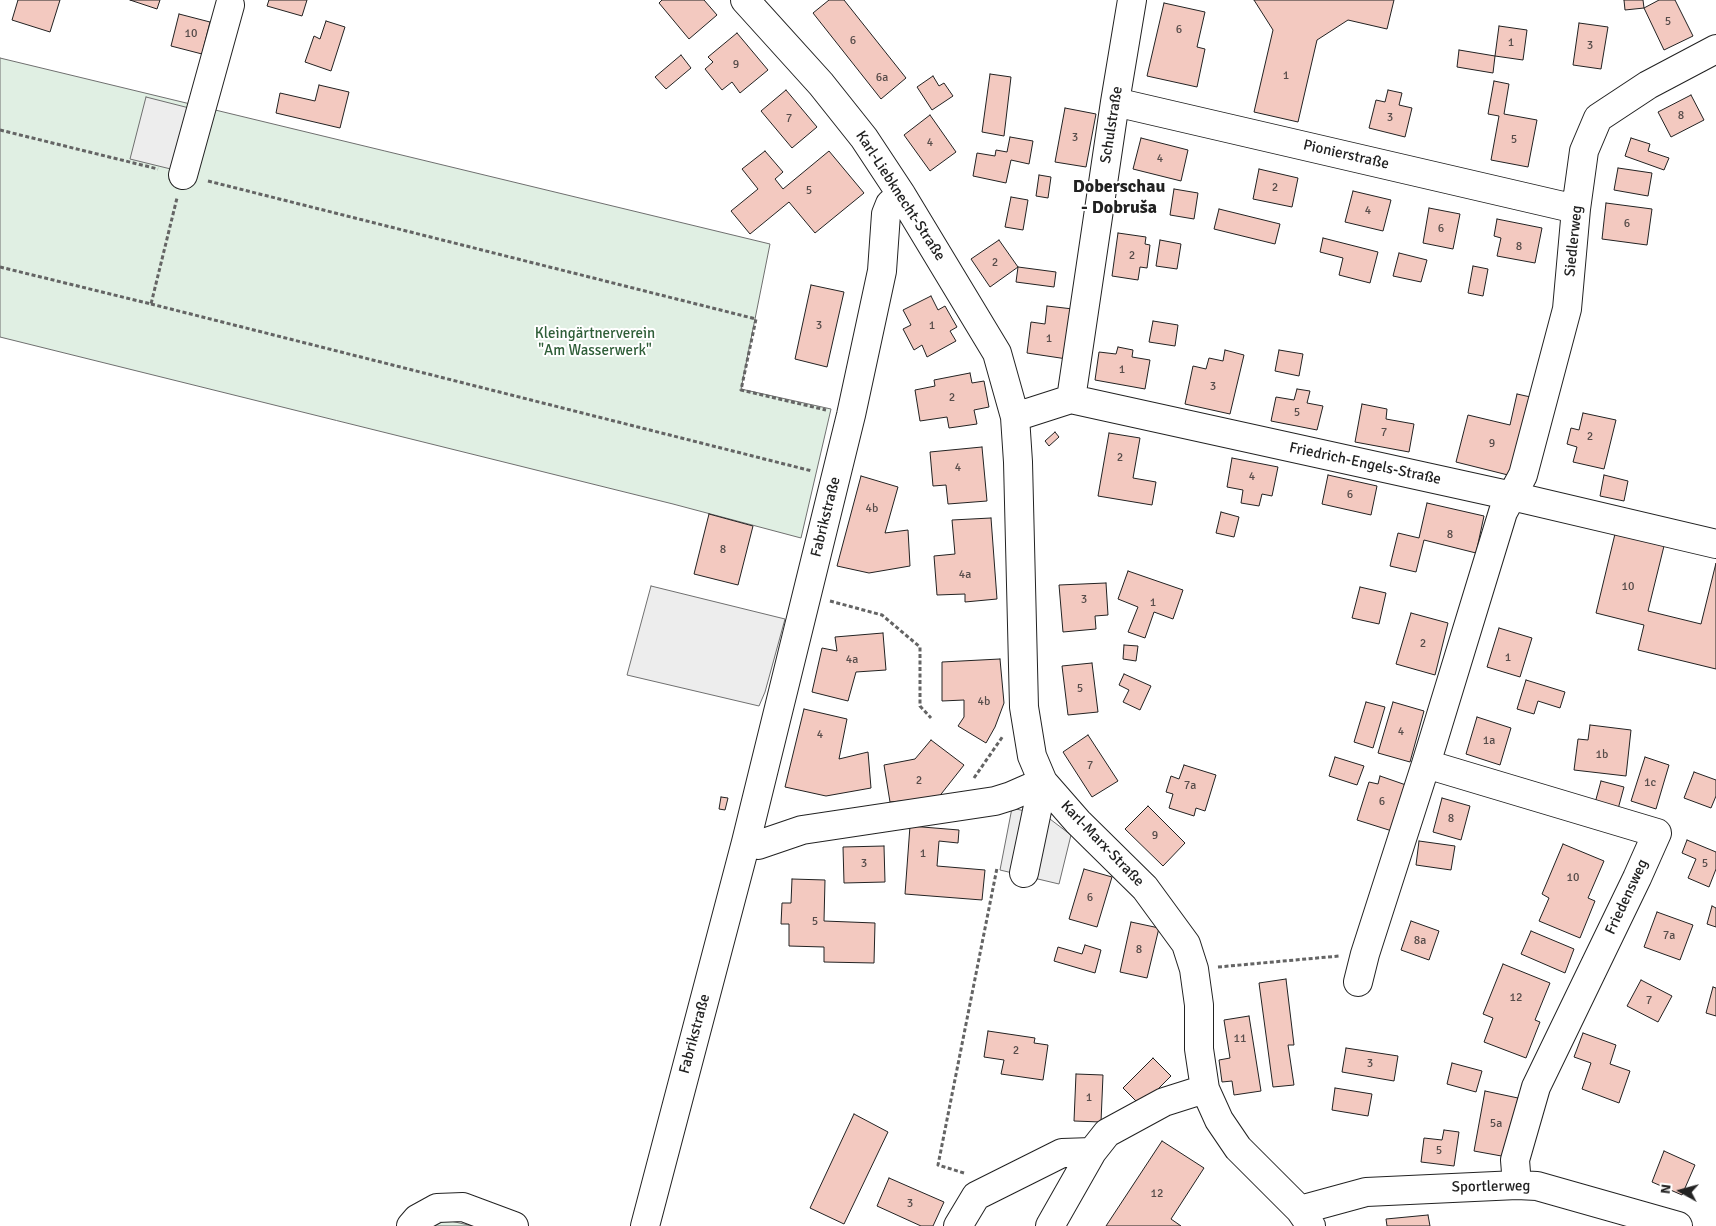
<!DOCTYPE html>
<html>
<head>
<meta charset="utf-8">
<style>
  body { margin:0 }
  #map { position:relative; width:1716px; height:1226px; overflow:hidden; background:#fff; font-family:Signika,sans-serif }
  canvas { display:block }
  .north { position:absolute; left:1656px; top:1166px; width:50px; height:50px; -webkit-text-stroke:4px #fff; paint-order:stroke; rotate:277deg; font-size:14px; font-weight:700; line-height:20px; text-align:center; color:#222 }
  .north::after { content:''; display:block; margin:auto; width:18px; height:22px; background:#222; clip-path:polygon(50% 0,100% 100%,50% 72%,0 100%) }
</style>
</head>
<body>
<div id="map">
<canvas width="1716" height="1226"></canvas>
<div class="north">N</div>
</div>
<script>
const c = document.querySelector('canvas').getContext('2d');
c.lineJoin = 'round';
function fillPath(path, color) { c.fillStyle = color; c.fill(path, 'evenodd'); }
const toPath = rows => new Path2D(rows.map(r => 'M' + r).join(''));
function trace(path, color, width, dash) { c.strokeStyle = color; c.lineWidth = width; c.lineCap = dash ? 'butt' : 'round'; c.setLineDash(dash || []); c.stroke(path); }
function label(font, color, halo, rows, align = 'center') {
  c.font = font + ' Signika,sans-serif'; c.lineWidth = 4; c.setLineDash([]); c.textBaseline = 'middle'; c.strokeStyle = halo; c.fillStyle = color; for (const [text, x, y, turn = 0] of rows) {
    c.save(); c.translate(x, y); c.rotate((+turn || 0) * Math.PI / 180); c.textAlign = isNaN(turn) ? turn : align; if (halo) c.strokeText(text, 0, 0); c.fillText(text, 0, 0); c.restore();
  }
}
const green = toPath([
  [0,58,770,244,741,389,831,409,801,538,673,504,0,337,0,58],
  [446,1220,473,1226,434,1226,446,1220]
]);
fillPath(green, '#e0efe3');
trace(green, '#6f6f6f', 1);
const parking = toPath([
  [146,97,201,111,183,172,130,159,146,97],
  [651,586,785,619,765,692,759,706,627,675,651,586],
  [1012,808,1046,816,1071,835,1059,884,1000,870,1012,808]
]);
fillPath(parking, '#ededed');
trace(parking, '#6f6f6f', 1);
const building = toPath([
  [18,0,60,0,50,32,12,20,18,0],
  [130,0,160,0,157,9,130,0],
  [269,0,307,0,302,16,267,6,269,0],
  [662,0,704,0,717,15,689,39,659,3,662,0],
  [829,0,844,0,906,78,881,99,813,13,829,0],
  [1254,0,1394,0,1387,29,1348,20,1317,40,1298,122,1254,112,1273,30,1254,0],
  [1624,0,1643,0,1644,8,1625,10,1624,0],
  [1659,0,1675,0,1693,36,1664,50,1644,8,1659,0],
  [1164,3,1205,12,1197,47,1205,49,1197,87,1147,76,1164,3],
  [179,14,210,22,202,54,171,46,179,14],
  [326,21,345,27,331,71,305,62,314,36,320,39,326,21],
  [1579,23,1608,27,1601,69,1573,65,1579,23],
  [1499,26,1527,30,1523,60,1495,56,1499,26],
  [737,33,768,70,740,93,732,82,722,90,705,69,713,62,708,57,737,33],
  [1459,50,1495,56,1493,73,1457,67,1459,50],
  [681,55,691,68,666,89,655,77,681,55],
  [990,74,1011,77,1004,136,982,132,990,74],
  [933,76,939,86,944,83,953,96,932,110,917,87,933,76],
  [1494,81,1509,84,1504,114,1537,120,1528,167,1491,160,1499,116,1488,114,1494,81],
  [319,85,349,92,340,128,276,113,280,93,315,101,319,85],
  [786,90,817,127,792,148,761,111,786,90],
  [1388,90,1402,93,1399,105,1412,108,1405,137,1369,128,1376,100,1385,102,1388,90],
  [1691,95,1704,120,1671,137,1658,112,1691,95],
  [1065,108,1096,114,1086,167,1055,162,1065,108],
  [930,115,956,152,930,171,904,135,930,115],
  [1010,137,1033,141,1029,164,1011,160,1006,183,973,176,977,153,995,156,996,150,1007,152,1010,137],
  [1141,138,1188,150,1181,181,1133,169,1141,138],
  [1631,138,1650,144,1648,151,1669,158,1664,170,1625,156,1631,138],
  [765,151,783,172,775,179,783,189,829,151,864,193,815,233,789,202,750,234,731,211,758,189,742,169,765,151],
  [1618,168,1652,173,1648,196,1614,190,1618,168],
  [1259,169,1298,178,1292,207,1253,199,1259,169],
  [1039,175,1051,177,1048,198,1036,196,1039,175],
  [1174,189,1198,193,1194,219,1170,215,1174,189],
  [1353,191,1391,200,1383,231,1345,222,1353,191],
  [1011,197,1028,200,1023,230,1005,227,1011,197],
  [1606,203,1652,209,1647,245,1602,239,1606,203],
  [1429,208,1460,214,1453,249,1423,243,1429,208],
  [1219,209,1280,224,1275,244,1214,229,1219,209],
  [1497,219,1542,228,1535,263,1497,256,1501,238,1494,236,1497,219],
  [1118,233,1146,237,1145,244,1150,245,1147,268,1140,267,1138,280,1112,276,1118,233],
  [1323,238,1378,252,1370,283,1339,275,1343,258,1320,252,1323,238],
  [999,240,1018,267,990,287,971,259,999,240],
  [1160,240,1181,244,1177,269,1156,266,1160,240],
  [1399,253,1427,260,1421,282,1393,276,1399,253],
  [1473,266,1488,269,1483,296,1468,293,1473,266],
  [1018,267,1056,272,1054,287,1016,282,1018,267],
  [811,285,844,292,827,367,795,359,811,285],
  [931,296,938,310,945,306,957,327,950,331,956,341,927,357,922,345,914,350,903,329,911,325,903,310,931,296],
  [1047,306,1073,309,1067,359,1027,353,1031,322,1045,324,1047,306],
  [1153,321,1178,325,1175,346,1149,342,1153,321],
  [1118,347,1133,350,1132,357,1150,360,1145,389,1095,380,1099,352,1116,354,1118,347],
  [1225,350,1244,355,1230,414,1185,404,1193,366,1206,369,1209,358,1223,361,1225,350],
  [1279,350,1303,354,1299,376,1275,371,1279,350],
  [970,373,972,383,984,381,989,407,974,410,977,424,949,428,947,417,920,421,915,390,935,386,934,380,970,373],
  [1297,389,1310,391,1307,403,1323,406,1317,430,1271,421,1276,397,1294,400,1297,389],
  [1517,394,1535,398,1516,477,1456,462,1468,415,1510,425,1517,394],
  [1362,404,1387,409,1386,419,1414,424,1409,452,1355,442,1362,404],
  [1583,413,1616,420,1604,469,1573,462,1577,447,1567,444,1571,428,1579,430,1583,413],
  [1055,432,1059,437,1049,446,1045,441,1055,432],
  [1109,433,1140,438,1133,478,1156,482,1152,505,1098,496,1109,433],
  [982,447,987,501,948,504,946,485,933,486,930,452,982,447],
  [1232,458,1278,467,1272,496,1262,494,1259,506,1241,503,1243,490,1227,487,1232,458],
  [1328,475,1377,486,1371,515,1322,504,1328,475],
  [1604,475,1628,481,1624,501,1600,496,1604,475],
  [861,476,898,487,885,533,908,530,910,566,869,573,837,566,861,476],
  [1427,503,1484,516,1476,553,1424,540,1416,572,1390,566,1398,533,1419,538,1427,503],
  [1221,512,1239,517,1234,537,1216,533,1221,512],
  [709,514,753,526,738,585,694,574,709,514],
  [991,518,997,599,965,602,965,594,937,595,934,556,955,554,952,520,991,518],
  [1615,534,1664,546,1648,611,1701,624,1716,563,1716,669,1638,650,1644,625,1596,613,1615,534],
  [1128,571,1183,590,1173,619,1154,612,1145,638,1128,632,1138,607,1118,599,1128,571],
  [1106,583,1108,615,1095,616,1096,629,1063,632,1059,585,1106,583],
  [1360,587,1386,593,1379,624,1352,618,1360,587],
  [1411,613,1448,623,1435,675,1396,664,1411,613],
  [1499,628,1532,638,1520,677,1487,667,1499,628],
  [883,633,886,670,856,672,848,701,812,692,822,648,837,651,835,637,883,633],
  [1124,645,1138,646,1136,661,1123,659,1124,645],
  [1000,659,1004,703,995,727,986,743,958,726,964,717,964,700,942,701,942,662,1000,659],
  [1092,663,1098,712,1068,715,1062,666,1092,663],
  [1124,674,1151,686,1140,710,1123,702,1129,690,1119,685,1124,674],
  [1526,680,1565,692,1560,708,1538,701,1534,714,1517,709,1526,680],
  [1366,702,1385,707,1373,748,1354,742,1366,702],
  [1393,702,1424,711,1410,762,1378,753,1393,702],
  [804,709,847,719,839,759,868,752,871,788,826,796,785,787,804,709],
  [1477,717,1511,728,1500,765,1466,754,1477,717],
  [1590,725,1631,730,1626,776,1574,770,1578,739,1588,740,1590,725],
  [1088,735,1118,781,1092,797,1063,752,1088,735],
  [931,740,964,765,938,798,890,802,884,765,915,759,931,740],
  [1335,757,1364,766,1357,785,1329,776,1335,757],
  [1645,757,1669,765,1656,809,1631,801,1645,757],
  [1184,765,1216,775,1205,811,1196,808,1194,816,1169,808,1173,794,1166,792,1171,776,1179,779,1184,765],
  [1694,772,1716,780,1716,796,1711,808,1684,798,1694,772],
  [1380,776,1406,785,1392,831,1357,820,1369,782,1378,784,1380,776],
  [1601,781,1624,787,1618,809,1595,803,1601,781],
  [721,797,728,798,725,810,719,809,721,797],
  [1442,798,1470,806,1461,840,1433,832,1442,798],
  [1148,806,1185,843,1163,866,1125,829,1148,806],
  [910,826,959,830,958,843,939,841,937,866,985,870,982,900,905,894,910,826],
  [1687,840,1716,852,1716,869,1709,887,1688,878,1696,859,1682,853,1687,840],
  [1419,841,1455,846,1451,870,1416,865,1419,841],
  [1563,844,1604,861,1588,898,1595,901,1580,938,1539,921,1549,898,1542,894,1563,844],
  [884,846,885,882,844,883,843,847,884,846],
  [1084,869,1112,877,1097,927,1069,919,1084,869],
  [792,879,825,880,824,921,875,923,874,963,824,962,824,947,789,946,789,924,781,924,782,903,791,903,792,879],
  [1712,906,1716,908,1716,927,1707,924,1712,906],
  [1657,912,1693,925,1680,960,1644,947,1657,912],
  [1411,921,1439,931,1429,960,1401,950,1411,921],
  [1131,922,1159,928,1147,978,1120,972,1131,922],
  [1531,931,1574,949,1565,973,1521,954,1531,931],
  [1085,945,1101,950,1095,973,1054,961,1058,947,1082,954,1085,945],
  [1503,964,1550,983,1535,1020,1540,1022,1526,1058,1484,1042,1493,1018,1483,1014,1503,964],
  [1286,979,1294,1045,1288,1045,1294,1085,1273,1087,1259,983,1286,979],
  [1641,980,1672,996,1658,1022,1627,1006,1641,980],
  [1713,987,1716,988,1716,1016,1706,1013,1713,987],
  [1249,1016,1261,1091,1234,1095,1232,1081,1222,1082,1219,1060,1230,1058,1224,1020,1249,1016],
  [988,1031,1035,1038,1034,1043,1048,1045,1043,1080,1001,1074,1004,1060,984,1057,988,1031],
  [1583,1033,1616,1045,1610,1064,1630,1071,1619,1103,1582,1089,1591,1063,1574,1057,1583,1033],
  [1346,1048,1398,1056,1394,1081,1342,1072,1346,1048],
  [1153,1058,1171,1076,1141,1106,1123,1088,1153,1058],
  [1452,1063,1482,1071,1476,1092,1447,1084,1452,1063],
  [1076,1074,1103,1075,1101,1122,1074,1121,1076,1074],
  [1335,1088,1372,1094,1368,1116,1332,1110,1335,1088],
  [1485,1091,1518,1098,1507,1157,1474,1151,1485,1091],
  [854,1114,888,1132,844,1224,810,1208,854,1114],
  [1444,1130,1459,1132,1454,1166,1421,1162,1424,1138,1442,1140,1444,1130],
  [1162,1141,1204,1168,1171,1219,1181,1226,1106,1226,1162,1141],
  [1664,1151,1695,1165,1682,1195,1652,1182,1664,1151],
  [889,1178,944,1202,933,1226,921,1226,877,1206,889,1178],
  [1428,1215,1430,1226,1387,1226,1386,1219,1428,1215]
]);
fillPath(building, '#f3c9c0');
trace(building, '#222', 1);
const minor = toPath([
  [745,0,821,84,864,138,901,194,997,353,1015,417,1018,462,1024,707,1032,756,1043,782,1078,822,1145,888,1186,944,1194,969,1199,1005,1199,1049,1205,1089,1219,1120,1238,1148,1300,1210,1311,1226],
  [1115,102,1576,209],
  [183,175,230,5],
  [1071,399,1115,102,1132,0],
  [1015,417,1071,399,1512,496,1716,544],
  [1426,764,1657,833,1637,878,1536,1087,1515,1160,1517,1185],
  [746,842,758,845,802,830,995,801,1011,796,1043,782],
  [1024,873,1043,782],
  [1358,982,1365,954,1426,764,1503,512,1523,475,1567,309,1576,209,1584,151,1598,118,1648,85,1716,49],
  [1300,1210,1366,1192,1517,1185,1537,1186,1678,1226],
  [411,1226,417,1219,437,1208,463,1207,514,1226],
  [645,1226,746,842,851,415,882,271,886,214,890,204,901,194],
  [958,1226,976,1196,1062,1153,1092,1152],
  [1050,1226,1092,1152,1107,1133,1164,1102,1205,1089]
]);
trace(minor, '#222', 30);
trace(toPath([
  [0,130,158,169],
  [208,181,756,319,741,390,826,410],
  [0,267,151,304,177,198],
  [151,304,812,471],
  [830,601,882,615,920,647,920,706,931,718],
  [974,778,1003,736],
  [1218,967,1339,956],
  [964,1173,938,1165,997,868]
]), '#646464', 3, [4, 2.5]);
trace(minor, '#fff', 28);
label('12px', '#564c4a', null, [
  ["5",1668,22],
  ["6",1179,30],
  ["10",191,34],
  ["6",853,41],
  ["1",1511,43],
  ["3",1590,46],
  ["9",736,65],
  ["1",1286,76],
  ["6a",882,78],
  ["8",1681,116],
  ["3",1390,118],
  ["7",789,119],
  ["3",1075,138],
  ["5",1514,140],
  ["4",930,143],
  ["4",1160,159],
  ["2",1275,188],
  ["5",809,191],
  ["4",1368,211],
  ["6",1627,224],
  ["6",1441,229],
  ["8",1519,247],
  ["2",1132,256],
  ["2",995,263],
  ["3",819,326],
  ["1",932,326],
  ["1",1049,339],
  ["1",1122,370],
  ["3",1213,387],
  ["2",952,398],
  ["5",1297,413],
  ["7",1384,433],
  ["2",1590,437],
  ["9",1492,444],
  ["2",1120,458],
  ["4",958,468],
  ["4",1252,477],
  ["6",1350,495],
  ["4b",872,509],
  ["8",1450,535],
  ["8",723,550],
  ["4a",965,575],
  ["10",1628,587],
  ["3",1084,600],
  ["1",1153,603],
  ["2",1423,644],
  ["1",1508,658],
  ["4a",852,660],
  ["5",1080,689],
  ["4b",984,702],
  ["4",1401,732],
  ["4",820,735],
  ["1a",1489,741],
  ["1b",1602,755],
  ["7",1090,766],
  ["2",919,781],
  ["1c",1650,783],
  ["7a",1190,786],
  ["6",1382,802],
  ["8",1451,819],
  ["9",1155,836],
  ["1",923,854],
  ["3",864,864],
  ["5",1705,864],
  ["10",1573,878],
  ["6",1090,898],
  ["5",815,922],
  ["7a",1669,936],
  ["8a",1420,941],
  ["8",1139,950],
  ["12",1516,998],
  ["7",1649,1001],
  ["11",1240,1039],
  ["2",1016,1051],
  ["3",1370,1064],
  ["1",1089,1098],
  ["5a",1496,1124],
  ["5",1439,1151],
  ["12",1157,1194],
  ["3",910,1204]
]);
label('15px', '#222', '#fff', [
  ["Schulstraße",1112,125,-81],
  ["Pionierstraße",1346,155,13],
  ["Karl-Liebknecht-Straße",900,196,57],
  ["Siedlerweg",1574,241,-84],
  ["Friedrich-Engels-Straße",1365,464,12],
  ["Fabrikstraße",826,517,-76],
  ["Karl-Marx-Straße",1102,844,46],
  ["Friedensweg",1627,897,-65],
  ["Fabrikstraße",695,1034,-75],
  ["Sportlerweg",1491,1187,-1]
]);
label('15px', '#2f5e38', '#fff', [
  ["Kleingärtnerverein",595,334],
  ["\"Am Wasserwerk\"",595,351]
]);
label('bold 18px', '#222', '#fff', [
  ["Doberschau",1119,187],
  ["- Dobruša",1119,208]
]);
</script>
</body>
</html>
